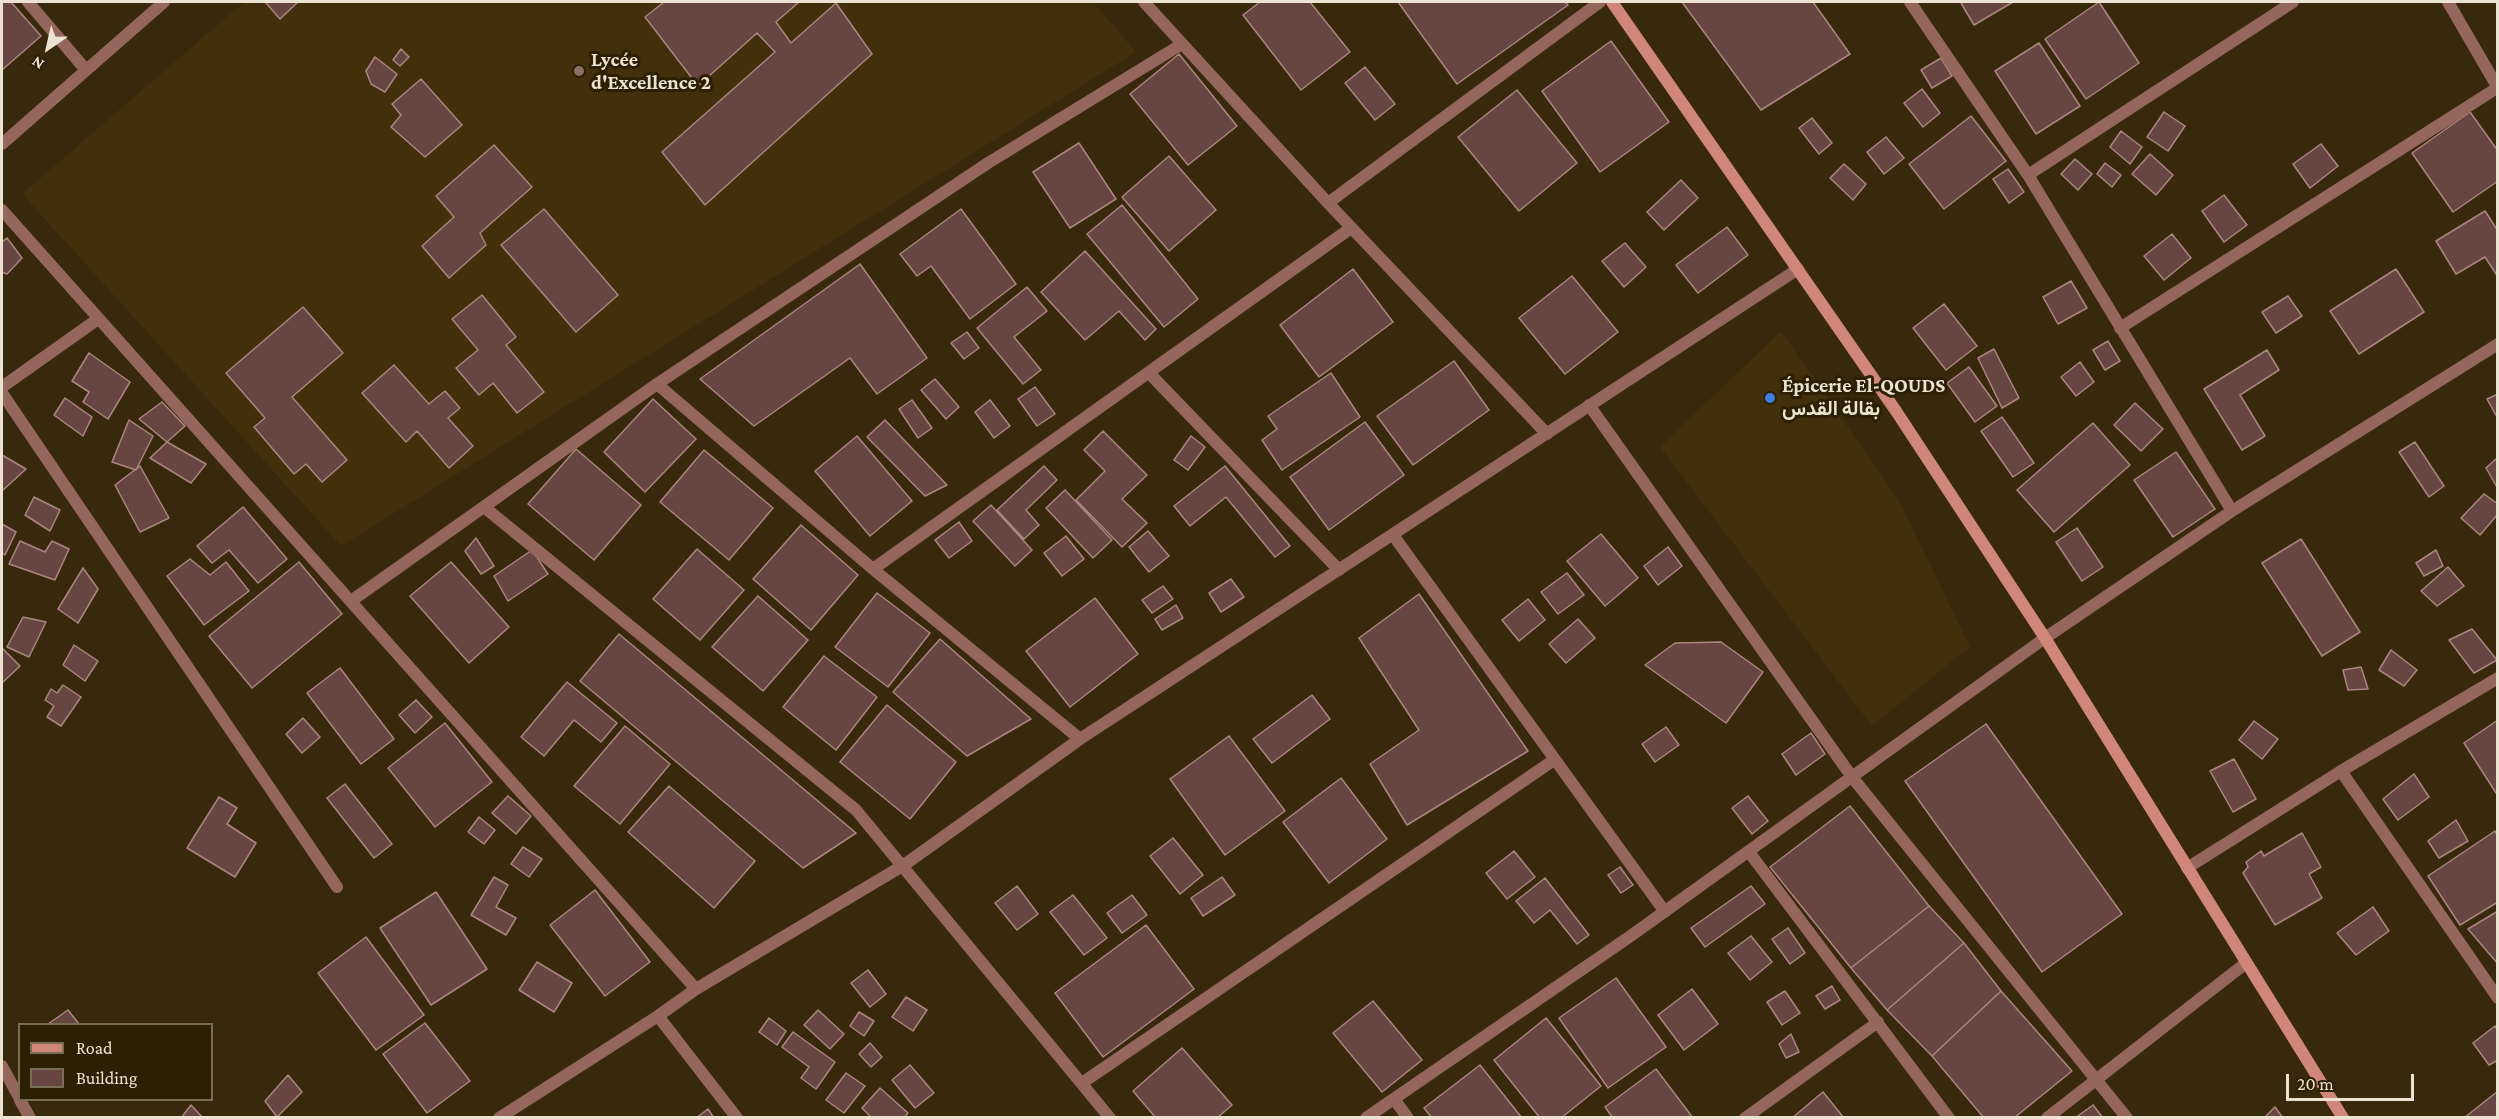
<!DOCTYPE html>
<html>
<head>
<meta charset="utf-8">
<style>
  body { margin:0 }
  #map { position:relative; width:2499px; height:1119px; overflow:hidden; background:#38290d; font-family:"Crimson Pro",serif }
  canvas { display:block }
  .frame { position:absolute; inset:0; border:3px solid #ece2d2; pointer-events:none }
  .legend { position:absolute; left:18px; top:1023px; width:195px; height:78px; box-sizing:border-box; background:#2d1f04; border:2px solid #796d56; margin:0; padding:8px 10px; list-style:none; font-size:18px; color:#ece2d2 }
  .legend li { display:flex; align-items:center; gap:12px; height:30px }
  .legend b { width:30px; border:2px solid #796d56 }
  .north { position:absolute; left:18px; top:18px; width:60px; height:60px; -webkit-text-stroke:4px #2d1f04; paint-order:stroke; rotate:214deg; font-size:16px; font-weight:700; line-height:24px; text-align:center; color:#ece2d2 }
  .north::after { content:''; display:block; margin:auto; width:21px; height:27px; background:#ece2d2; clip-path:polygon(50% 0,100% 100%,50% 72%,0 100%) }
  .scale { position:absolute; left:2286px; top:1074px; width:128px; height:27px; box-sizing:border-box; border:3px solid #ece2d2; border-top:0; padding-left:8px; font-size:18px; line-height:21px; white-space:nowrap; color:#ece2d2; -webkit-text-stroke:4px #2d1f04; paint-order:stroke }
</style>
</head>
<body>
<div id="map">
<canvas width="2499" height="1119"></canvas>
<div class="frame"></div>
<ul class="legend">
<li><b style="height:8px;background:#d08679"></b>Road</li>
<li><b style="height:16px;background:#674641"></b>Building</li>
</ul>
<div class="north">N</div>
<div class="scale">20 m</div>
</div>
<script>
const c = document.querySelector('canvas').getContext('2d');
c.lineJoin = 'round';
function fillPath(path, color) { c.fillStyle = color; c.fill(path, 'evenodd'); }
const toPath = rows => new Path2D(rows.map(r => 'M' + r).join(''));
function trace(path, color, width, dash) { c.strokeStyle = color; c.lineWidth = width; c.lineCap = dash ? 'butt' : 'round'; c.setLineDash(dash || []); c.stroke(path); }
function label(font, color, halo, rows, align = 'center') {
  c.font = font + ' "Crimson Pro",Vazirmatn,serif'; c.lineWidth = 6; c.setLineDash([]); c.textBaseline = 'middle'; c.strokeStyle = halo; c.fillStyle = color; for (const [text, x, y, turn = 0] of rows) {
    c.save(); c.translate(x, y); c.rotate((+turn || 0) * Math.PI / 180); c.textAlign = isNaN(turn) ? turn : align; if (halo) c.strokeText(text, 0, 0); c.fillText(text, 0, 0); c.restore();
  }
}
fillPath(toPath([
  [244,2,1093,2,1136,52,341,546,22,194],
  [1781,331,1900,502,1970,647,1872,726,1660,447]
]), '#422f0b');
const building = toPath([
  [2,2,11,2,41,36,2,70,2,2],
  [268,2,298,2,280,19,266,3,268,2],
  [664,2,799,2,776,22,791,43,836,3,872,54,705,205,662,152,775,52,757,33,698,86,645,17,664,2],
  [1260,2,1310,2,1350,52,1301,90,1243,15,1260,2],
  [1398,2,1565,2,1568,5,1457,84,1398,2],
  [1682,2,1813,2,1850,54,1761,110,1682,2],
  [1964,2,2013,2,1974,25,1961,3,1964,2],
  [2099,2,2139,63,2086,99,2045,39,2099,2],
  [1611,41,1669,122,1600,172,1542,91,1611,41],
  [2039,43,2080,106,2036,134,1995,71,2039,43],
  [401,49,409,57,400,66,393,60,401,49],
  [1179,54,1237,126,1188,165,1130,94,1179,54],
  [375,57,397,74,385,92,371,84,366,71,375,57],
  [1941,58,1952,76,1932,88,1921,70,1941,58],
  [1365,67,1395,104,1375,120,1345,83,1365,67],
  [421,79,462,125,425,157,391,127,401,115,392,104,421,79],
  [1922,89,1940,113,1923,127,1904,103,1922,89],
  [1517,90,1577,163,1519,211,1458,137,1517,90],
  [2164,112,2185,126,2168,151,2147,137,2164,112],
  [2470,112,2498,151,2498,181,2453,212,2412,153,2470,112],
  [1971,116,2006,161,1944,209,1909,164,1971,116],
  [1812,118,1832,143,1819,154,1799,128,1812,118],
  [2121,131,2142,147,2130,164,2110,147,2121,131],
  [1886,137,1904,158,1884,174,1867,152,1886,137],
  [1079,143,1116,199,1070,228,1033,172,1079,143],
  [2321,144,2338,166,2310,188,2293,164,2321,144],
  [494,145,532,187,480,233,486,245,449,278,422,246,454,217,436,196,494,145],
  [2150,154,2173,175,2156,195,2132,174,2150,154],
  [1169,156,1216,210,1169,251,1122,197,1169,156],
  [2075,159,2092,174,2078,190,2061,174,2075,159],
  [2105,163,2121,175,2112,187,2097,174,2105,163],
  [1844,164,1866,184,1853,200,1830,178,1844,164],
  [2008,169,2024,192,2009,203,1993,179,2008,169],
  [1681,180,1698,198,1664,230,1647,212,1681,180],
  [2224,195,2247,225,2224,242,2202,211,2224,195],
  [1122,205,1198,299,1164,327,1087,234,1122,205],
  [544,209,618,295,576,332,501,245,544,209],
  [961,209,1016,284,970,319,931,266,917,276,900,254,961,209],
  [2485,211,2498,231,2498,277,2485,257,2456,274,2436,241,2485,211],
  [1727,227,1748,255,1698,293,1676,265,1727,227],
  [2172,234,2191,258,2164,280,2144,256,2172,234],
  [7,238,22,258,7,274,2,272,2,242,7,238],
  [1625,243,1646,267,1624,287,1602,261,1625,243],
  [1085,251,1156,329,1145,340,1119,311,1085,340,1041,292,1085,251],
  [860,264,927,358,877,394,850,358,754,426,700,379,860,264],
  [1353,269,1393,322,1319,377,1280,325,1353,269],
  [2396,269,2424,312,2359,354,2330,311,2396,269],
  [1572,276,1618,332,1565,374,1519,318,1572,276],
  [2071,281,2087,308,2058,324,2043,297,2071,281],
  [1027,287,1047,311,1014,337,1041,370,1023,384,977,328,1027,287],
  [482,295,516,337,506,345,544,392,517,413,493,383,479,395,456,368,478,350,452,319,482,295],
  [2288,296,2302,316,2276,333,2262,312,2288,296],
  [1944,304,1977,346,1946,370,1913,328,1944,304],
  [303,307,343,353,292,397,347,460,322,482,306,464,294,474,254,427,265,418,226,373,303,307],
  [967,332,979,348,964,359,951,343,967,332],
  [2108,341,2120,361,2105,370,2093,350,2108,341],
  [1994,349,2019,398,2002,408,1978,358,1994,349],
  [2267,350,2279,370,2240,395,2265,436,2242,450,2204,389,2267,350],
  [89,353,130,382,108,419,83,402,89,392,72,381,89,353],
  [1454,361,1489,410,1413,465,1377,416,1454,361],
  [2080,362,2094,382,2076,396,2061,377,2080,362],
  [394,365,429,404,445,391,460,408,448,418,473,446,449,468,417,431,406,442,362,393,394,365],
  [1969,367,1997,406,1975,422,1947,383,1969,367],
  [1331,373,1360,417,1282,470,1262,440,1277,429,1268,416,1331,373],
  [935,379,959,407,946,419,921,390,935,379],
  [1035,387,1055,414,1037,426,1018,399,1035,387],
  [2498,394,2498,419,2487,399,2498,394],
  [65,398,92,417,83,436,54,415,65,398],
  [653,399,696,439,645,492,604,452,653,399],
  [912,400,932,428,918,438,899,409,912,400],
  [990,400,1010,426,994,438,975,412,990,400],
  [162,402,185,426,167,442,139,419,162,402],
  [2135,403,2163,429,2141,451,2114,425,2135,403],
  [2002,417,2034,463,2013,477,1981,431,2002,417],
  [129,420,153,436,136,470,112,462,129,420],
  [885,420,947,485,925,496,867,437,885,420],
  [1365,422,1404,475,1329,530,1290,477,1365,422],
  [2093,423,2130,465,2054,532,2017,490,2093,423],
  [1103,431,1147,475,1122,499,1147,523,1122,547,1076,500,1105,471,1084,450,1103,431],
  [857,436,912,501,870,536,815,471,857,436],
  [1191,436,1205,447,1188,470,1174,460,1191,436],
  [167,442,206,464,191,483,150,458,167,442],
  [2415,442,2444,486,2429,497,2399,452,2415,442],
  [576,449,641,505,594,560,528,504,576,449],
  [704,450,773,508,729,560,660,502,704,450],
  [2176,452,2215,509,2173,537,2134,480,2176,452],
  [2,455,26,469,2,491,2,455],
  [2498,457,2498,489,2486,468,2498,457],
  [140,466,169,518,140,532,115,485,140,466],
  [1044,466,1057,480,1026,510,1039,525,1024,539,997,510,1044,466],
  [1225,466,1290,546,1275,557,1226,497,1190,526,1174,506,1225,466],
  [1065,490,1112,540,1093,558,1046,508,1065,490],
  [2484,494,2498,504,2498,514,2480,535,2461,518,2484,494],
  [34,497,60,510,50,531,25,515,34,497],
  [991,505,1032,550,1015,566,973,521,991,505],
  [243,507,287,559,258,583,229,550,212,563,197,546,243,507],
  [959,522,972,541,949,558,935,540,959,522],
  [2,524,16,532,5,555,2,553,2,524],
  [801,525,858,575,811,630,753,579,801,525],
  [2077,528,2103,567,2082,581,2056,542,2077,528],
  [1148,531,1169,556,1149,572,1129,547,1148,531],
  [1601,534,1638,578,1605,606,1567,561,1601,534],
  [1066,536,1084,559,1062,576,1044,553,1066,536],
  [476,538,494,566,481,574,465,551,476,538],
  [2301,539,2360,632,2322,656,2262,563,2301,539],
  [20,541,45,552,52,541,69,549,55,580,9,564,20,541],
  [1668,547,1682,566,1658,585,1644,566,1668,547],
  [697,549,744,590,700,640,653,599,697,549],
  [532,550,548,574,508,601,494,576,532,550],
  [2436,550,2443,566,2424,576,2416,563,2436,550],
  [190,559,210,575,226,562,249,591,204,625,167,576,190,559],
  [299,562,342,614,252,688,209,636,299,562],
  [451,562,509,627,469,663,410,596,451,562],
  [2448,567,2464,586,2437,606,2421,591,2448,567],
  [83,568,98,589,78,623,58,609,83,568],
  [1567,573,1584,595,1558,614,1541,592,1567,573],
  [1231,579,1244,597,1221,612,1209,593,1231,579],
  [1163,586,1173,599,1152,613,1142,600,1163,586],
  [877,593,930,633,888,687,835,647,877,593],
  [1419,594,1528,751,1407,825,1370,764,1419,730,1359,638,1419,594],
  [758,596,808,640,763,691,712,647,758,596],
  [1095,598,1138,654,1070,707,1026,651,1095,598],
  [1528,599,1545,620,1519,641,1502,620,1528,599],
  [1176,605,1183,618,1162,630,1155,619,1176,605],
  [23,617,46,622,29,657,7,647,23,617],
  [1578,619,1595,638,1566,663,1549,644,1578,619],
  [2472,629,2497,660,2474,673,2449,640,2472,629],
  [619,634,856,833,803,868,580,681,619,634],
  [940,639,1031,719,967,756,893,692,940,639],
  [1721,642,1763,672,1726,723,1645,665,1675,643,1721,642],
  [74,645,98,661,85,681,63,665,74,645],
  [2,648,20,666,2,683,2,648],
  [2391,650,2417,670,2404,686,2379,670,2391,650],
  [824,656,877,697,836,750,783,707,824,656],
  [2361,667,2368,689,2348,690,2343,670,2361,667],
  [340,668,394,739,361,764,307,693,340,668],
  [567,682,617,723,601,742,574,720,544,756,521,737,567,682],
  [63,685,81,697,61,726,47,717,54,706,45,700,51,689,57,693,63,685],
  [1312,695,1330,719,1272,763,1253,739,1312,695],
  [416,700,432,717,415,733,399,715,416,700],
  [887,705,956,762,910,819,840,762,887,705],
  [303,718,320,737,302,753,286,734,303,718],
  [2498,720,2498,796,2464,743,2498,720],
  [2254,721,2278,739,2262,759,2239,740,2254,721],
  [445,723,492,782,435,827,388,768,445,723],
  [1986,724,2122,914,2042,972,1905,781,1986,724],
  [625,726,670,764,620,824,574,786,625,726],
  [1666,727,1679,745,1655,762,1642,744,1666,727],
  [1811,733,1825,754,1796,775,1782,754,1811,733],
  [1229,736,1285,811,1225,855,1170,779,1229,736],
  [2234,759,2256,799,2233,812,2210,771,2234,759],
  [2414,774,2429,797,2398,820,2383,799,2414,774],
  [1341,778,1387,839,1329,883,1283,822,1341,778],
  [345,784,392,844,374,858,327,798,345,784],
  [669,786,755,861,714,908,628,832,669,786],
  [508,796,531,816,516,834,492,813,508,796],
  [1748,796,1768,821,1752,834,1732,808,1748,796],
  [219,797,237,808,227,824,256,843,235,877,187,848,219,797],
  [1850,806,1929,906,1851,968,1770,867,1850,806],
  [479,817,495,830,484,844,468,832,479,817],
  [2456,820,2468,841,2439,858,2428,841,2456,820],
  [2495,831,2498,837,2498,902,2460,925,2428,876,2495,831],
  [2302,833,2321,867,2309,874,2322,898,2275,925,2243,873,2248,867,2246,862,2261,851,2264,856,2302,833],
  [1173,838,1203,875,1180,894,1150,856,1173,838],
  [523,847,542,859,529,877,511,864,523,847],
  [1514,851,1535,877,1507,899,1486,873,1514,851],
  [1620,867,1633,885,1621,893,1608,875,1620,867],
  [494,877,508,885,496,907,516,918,506,935,471,915,494,877],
  [1222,877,1235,895,1203,916,1191,898,1222,877],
  [1545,878,1589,935,1577,944,1550,910,1534,923,1516,901,1545,878],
  [1017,886,1038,914,1017,930,995,903,1017,886],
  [1751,886,1765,904,1705,947,1691,928,1751,886],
  [595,890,650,962,605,996,550,925,595,890],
  [436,892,487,969,431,1005,380,928,436,892],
  [1073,895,1107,938,1084,955,1050,912,1073,895],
  [1132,895,1147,915,1122,933,1107,913,1132,895],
  [1929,906,1964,943,1887,1010,1851,968,1929,906],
  [2373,907,2389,931,2356,955,2337,933,2373,907],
  [2498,911,2498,964,2468,929,2498,911],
  [1146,925,1194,989,1103,1057,1055,993,1146,925],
  [1788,928,1805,953,1790,964,1772,939,1788,928],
  [1751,936,1772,962,1750,980,1728,953,1751,936],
  [366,937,424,1015,376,1050,318,973,366,937],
  [1964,943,2001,991,1932,1056,1887,1010,1964,943],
  [537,962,572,983,554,1012,519,990,537,962],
  [868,970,886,994,870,1007,851,983,868,970],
  [1616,978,1666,1047,1608,1088,1559,1018,1616,978],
  [1832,986,1840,1000,1825,1009,1816,996,1832,986],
  [1692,989,1718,1024,1684,1050,1658,1015,1692,989],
  [1785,991,1800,1013,1782,1025,1767,1002,1785,991],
  [2001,991,2072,1071,2014,1118,1984,1118,1932,1056,2001,991],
  [906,997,927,1010,913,1031,892,1017,906,997],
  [1373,1001,1422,1060,1382,1092,1333,1033,1373,1001],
  [68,1010,79,1024,48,1024,68,1010],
  [818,1010,844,1034,830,1049,804,1025,818,1010],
  [859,1012,874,1021,864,1036,850,1026,859,1012],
  [769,1018,786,1031,777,1045,759,1032,769,1018],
  [1546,1018,1601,1086,1561,1118,1540,1118,1494,1060,1546,1018],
  [425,1023,470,1081,427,1113,383,1054,425,1023],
  [2495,1026,2498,1031,2498,1060,2489,1065,2473,1043,2495,1026],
  [793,1032,835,1062,816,1089,801,1078,809,1067,782,1047,793,1032],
  [1791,1034,1799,1052,1786,1058,1779,1044,1791,1034],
  [870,1043,882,1057,871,1067,859,1054,870,1043],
  [1182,1048,1232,1105,1217,1118,1156,1118,1133,1091,1182,1048],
  [910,1065,934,1093,915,1108,892,1080,910,1065],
  [1480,1065,1522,1118,1432,1118,1424,1108,1480,1065],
  [1656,1069,1693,1118,1613,1118,1605,1107,1656,1069],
  [846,1073,865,1086,844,1113,826,1100,846,1073],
  [288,1075,302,1092,277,1117,265,1101,288,1075],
  [880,1088,908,1113,904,1118,872,1118,862,1108,880,1088],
  [2498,1091,2498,1118,2464,1118,2498,1091],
  [1823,1092,1844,1118,1792,1118,1823,1092],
  [191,1105,203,1118,181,1118,191,1105],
  [2093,1105,2103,1118,2075,1118,2093,1105],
  [2275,1107,2283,1118,2264,1118,2275,1107],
  [708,1109,714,1118,696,1118,708,1109]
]);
fillPath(building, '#674641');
trace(building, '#ab8680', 1.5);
trace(toPath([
  [28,2,86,70],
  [1144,2,1328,203,1547,434],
  [1910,2,2028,175,2232,511],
  [2448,2,2498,88],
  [2,144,164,2],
  [2028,175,2293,2],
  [1328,203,1600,2],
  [2,210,696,989],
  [2120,328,2497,88],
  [1149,373,1339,570],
  [657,384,873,569,1080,739],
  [2,387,98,319],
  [2,393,337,887],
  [1589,405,1852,777,2127,1118],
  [484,507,856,810,1110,1118],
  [1393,535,1665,912],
  [873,569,1351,228],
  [351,601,657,384,988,163,1182,44],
  [2341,771,2498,998],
  [1749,852,1949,1118],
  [2187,868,2341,771,2498,678],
  [658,1016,737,1118],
  [2,1066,20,1099],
  [1082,1083,1554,760],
  [1394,1099,1408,1118],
  [20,1100,30,1118],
  [499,1118,658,1016,696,989,904,865,1080,739,1798,269],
  [1366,1118,1632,935,2045,638,2232,511,2498,344],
  [1745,1118,1878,1022],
  [2047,1118,2246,963]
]), '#95665d', 12);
trace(toPath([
  [1612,2,1896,411,2045,638,2343,1118]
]), '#d08679', 12);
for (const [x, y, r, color] of [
  [579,71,6,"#8d6e63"],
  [1770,398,6,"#3f7fe0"]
]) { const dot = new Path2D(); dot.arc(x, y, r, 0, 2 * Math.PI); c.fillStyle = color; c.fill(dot); trace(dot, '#2d1f04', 2); }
label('bold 20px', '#ece2d2', '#2d1f04', [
  ["Lycée",591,60],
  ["d'Excellence 2",591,83],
  ["Épicerie El-QOUDS",1782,386],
  ["بقالة القدس",1782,409]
], 'left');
</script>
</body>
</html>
